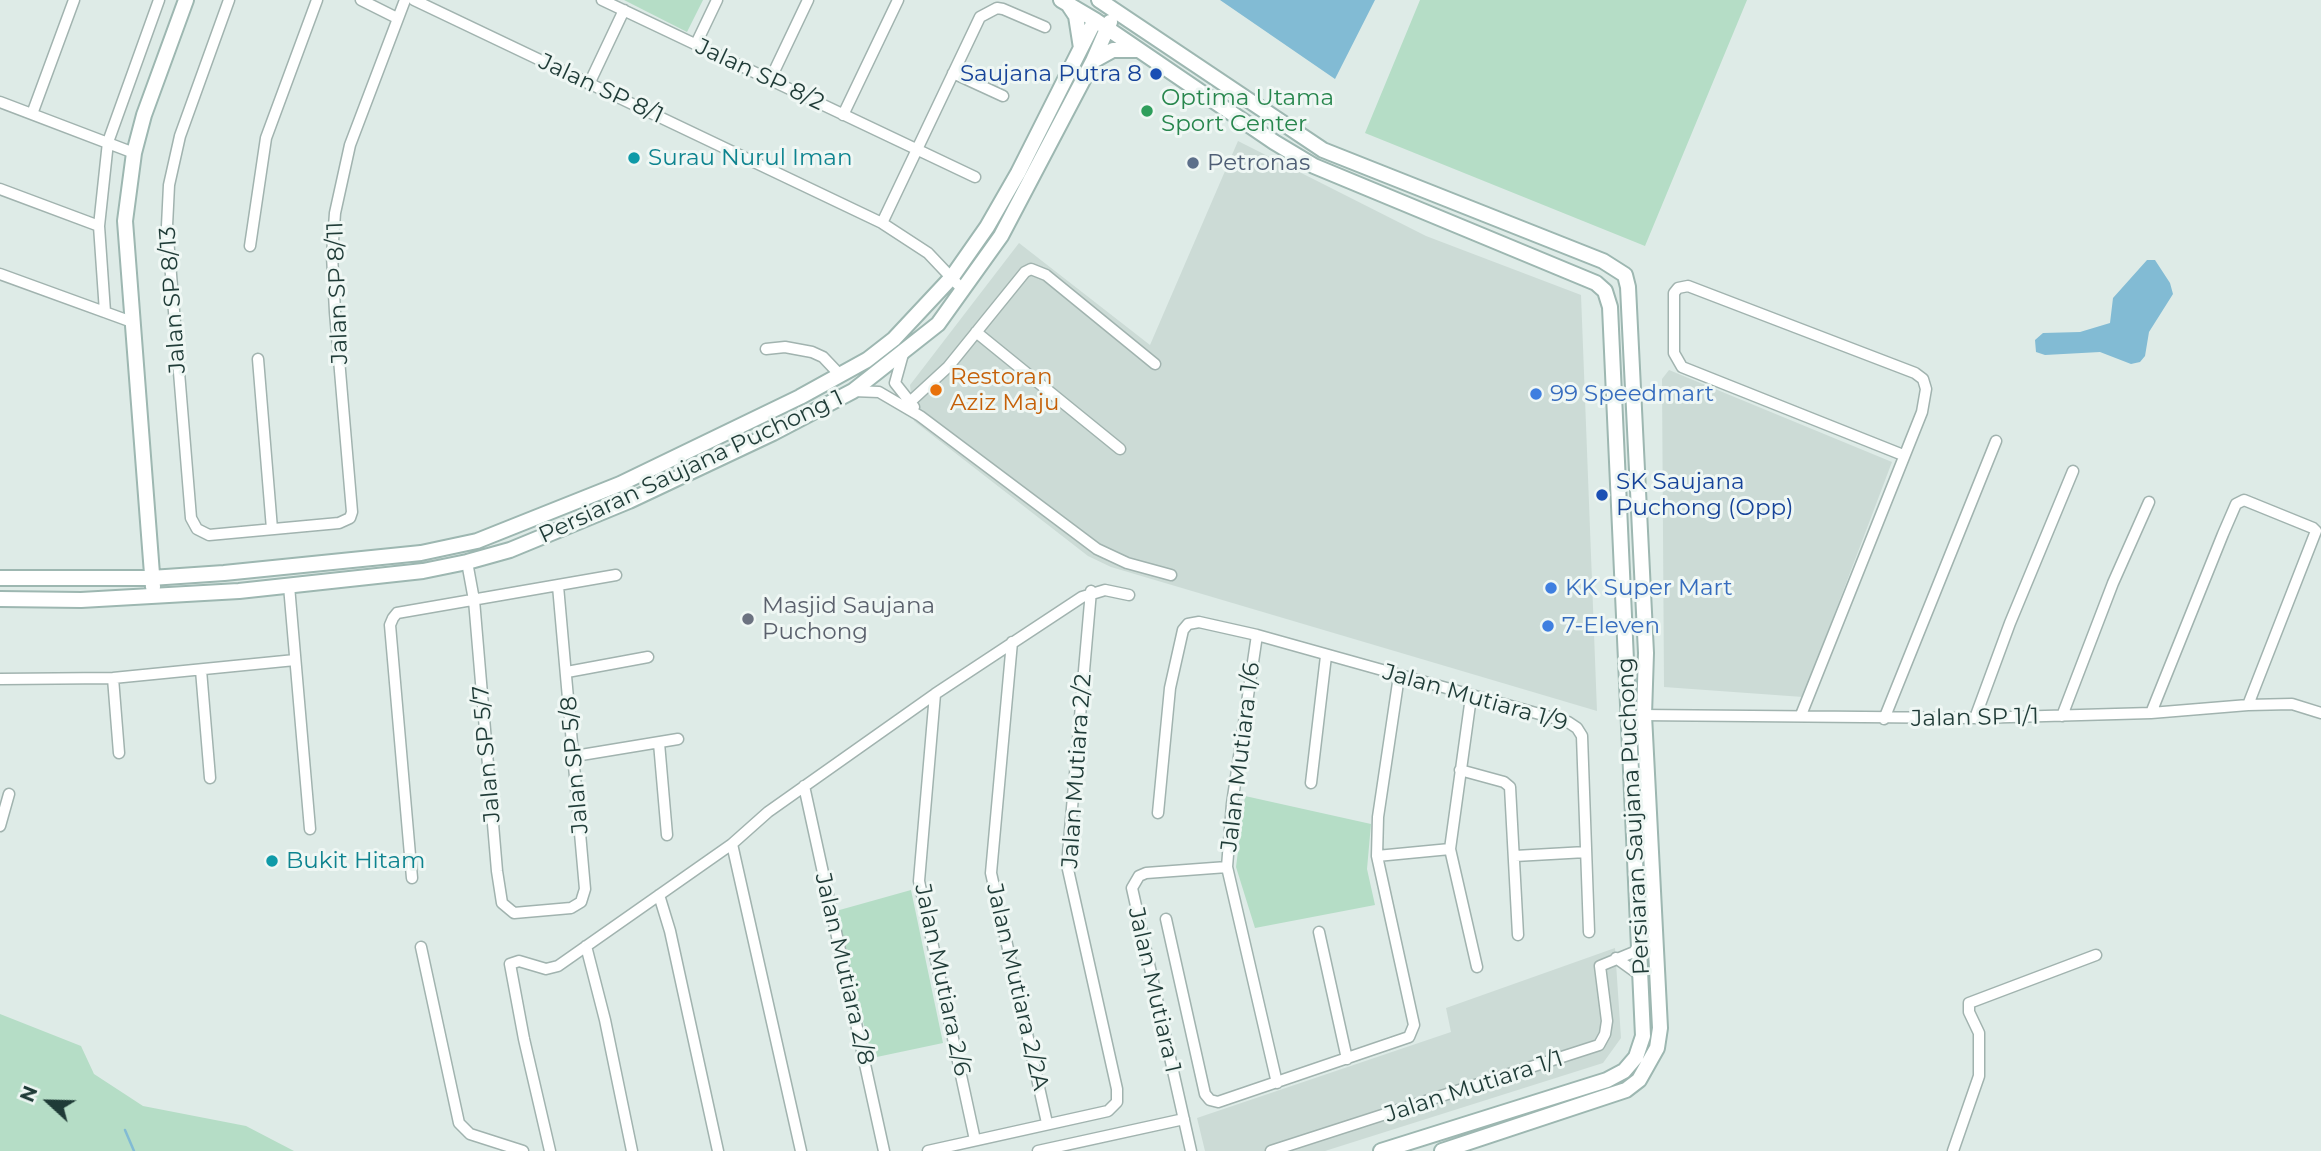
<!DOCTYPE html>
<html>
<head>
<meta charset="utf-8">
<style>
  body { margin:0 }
  #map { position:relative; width:2321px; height:1151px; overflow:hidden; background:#deebe7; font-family:Montserrat,sans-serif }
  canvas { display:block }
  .north { position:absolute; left:14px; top:1067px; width:70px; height:70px; -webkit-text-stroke:5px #eff7f4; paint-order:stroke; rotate:292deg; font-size:19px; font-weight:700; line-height:28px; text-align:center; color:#1f3b37 }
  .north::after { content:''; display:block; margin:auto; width:24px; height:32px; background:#1f3b37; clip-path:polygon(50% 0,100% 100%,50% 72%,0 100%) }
</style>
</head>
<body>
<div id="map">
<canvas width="2321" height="1151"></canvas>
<div class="north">N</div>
</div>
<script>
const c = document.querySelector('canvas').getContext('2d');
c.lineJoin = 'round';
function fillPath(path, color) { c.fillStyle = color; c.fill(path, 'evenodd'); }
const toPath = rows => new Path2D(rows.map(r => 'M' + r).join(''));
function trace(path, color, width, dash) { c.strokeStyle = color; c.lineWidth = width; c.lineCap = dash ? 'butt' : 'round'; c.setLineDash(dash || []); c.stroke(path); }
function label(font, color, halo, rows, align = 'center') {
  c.font = font + ' Montserrat,sans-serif'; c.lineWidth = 6; c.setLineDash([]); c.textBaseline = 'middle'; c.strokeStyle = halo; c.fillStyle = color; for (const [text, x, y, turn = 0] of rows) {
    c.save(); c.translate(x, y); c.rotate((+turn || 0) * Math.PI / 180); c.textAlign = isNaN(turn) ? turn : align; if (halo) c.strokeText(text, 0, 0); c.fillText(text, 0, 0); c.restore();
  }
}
fillPath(toPath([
  [1238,141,1426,236,1581,295,1597,711,1111,567,1088,556,914,421,910,385,1019,243,1150,345],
  [1669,370,1892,462,1803,697,1664,687,1662,379],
  [1615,948,1621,1038,1603,1063,1325,1151,1205,1151,1197,1118,1451,1032,1446,1008]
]), '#ccdbd6');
fillPath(toPath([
  [624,0,703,0,687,32],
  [1420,0,1747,0,1645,246,1365,133],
  [1245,796,1371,824,1367,869,1375,905,1255,928,1236,867],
  [911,890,943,1043,872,1058,836,911],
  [0,1014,81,1046,94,1074,143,1106,246,1126,294,1151,0,1151]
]), '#b5ddc6');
fillPath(toPath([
  [1220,0,1375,0,1335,79],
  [2147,260,2155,260,2170,283,2173,294,2149,332,2145,356,2140,362,2131,364,2100,352,2045,355,2036,352,2035,340,2043,333,2080,332,2110,323,2113,298]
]), '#82bbd4');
trace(toPath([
  [125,1130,134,1151]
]), '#82bbd4', 2.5);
const street = toPath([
  [229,0,180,136,169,185,167,226,191,518,197,529,209,535,339,523,350,518,352,512,335,312,332,255,335,213,350,145,405,0],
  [361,0,397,18],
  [414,0,882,223,928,253,963,290],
  [602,0,975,177],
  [696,44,717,0],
  [953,73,1003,96],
  [770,80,808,0],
  [589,84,624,10],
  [0,102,134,153],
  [32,114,74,0],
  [843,115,898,0],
  [0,189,99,226],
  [882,223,980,17,997,8,1003,9,1045,27],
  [250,246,266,138,317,0],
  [0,274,132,322],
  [105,312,99,226,108,142,159,0],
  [976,332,1120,449],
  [766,349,785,347,812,352,823,357,841,376],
  [903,354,895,383,914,407],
  [258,359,272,529],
  [853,391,879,392,920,416,1097,549,1127,563,1171,575],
  [911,401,948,367,1025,272,1031,269,1046,275,1155,364],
  [467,562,474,600,497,871,502,903,514,913,571,908,581,902,585,889,558,586],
  [289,586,310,829],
  [1257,635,1232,804,1227,867,1277,1083],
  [1012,642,991,873,1047,1123],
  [201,670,210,778],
  [567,672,648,657],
  [113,678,119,753],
  [0,679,113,678,295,660],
  [935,694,919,881,975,1140],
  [1471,697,1450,849,1477,967],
  [2151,713,2223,534,2236,504,2244,500,2313,528,2316,531,2248,705],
  [1639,715,1975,718,2151,713,2248,705,2292,704,2321,713],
  [1801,715,1922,412,1926,389,1923,379,1915,373,1688,286,1678,288,1674,293,1674,353,1682,367,1903,455],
  [2062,716,2113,583,2149,502],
  [1975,718,2010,623,2073,471],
  [1884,719,1996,441],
  [659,743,667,835],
  [575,756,678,739],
  [1460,770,1504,782,1510,787,1518,935],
  [1311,783,1326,656],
  [804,786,884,1151],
  [1158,813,1170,688,1183,630,1188,624,1199,622,1257,635,1568,722,1577,728,1582,736,1589,932],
  [0,826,9,794],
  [732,844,801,1151],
  [1377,856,1450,849],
  [1515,856,1586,852],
  [412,878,390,625,393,618,397,613,616,575],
  [659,895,670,931,718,1151],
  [1166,919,1205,1094,1210,1100,1218,1102,1409,1037,1414,1025,1377,856,1378,817,1399,676],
  [1319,932,1347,1059],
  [586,946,605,1020,632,1151],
  [421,947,459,1123,470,1134,523,1151],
  [1616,958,1641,976],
  [550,1151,524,1039,510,964,519,961,546,969,558,966,732,844,768,812,935,694,1082,597,1105,590,1129,595],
  [928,1151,1108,1111,1117,1102,1117,1089,1067,865,1091,591],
  [1038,1151,1184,1119],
  [1191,1151,1132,888,1139,876,1146,873,1227,867],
  [1271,1151,1599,1045,1605,1034,1607,1021,1600,966,1634,952,1639,945],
  [1953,1151,1979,1076,1979,1033,1969,1012,1969,1003,2096,955]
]);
const secondary = toPath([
  [1061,0,1095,20,1274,142,1314,166,1596,283,1605,291,1610,307,1643,1036,1636,1057,1624,1071,1607,1080,1381,1151],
  [1099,0,1323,150,1603,261,1625,275,1628,287,1646,653,1644,715,1660,1028,1657,1048,1639,1080,1626,1090,1442,1151],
  [1068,4,1076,16,1081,48],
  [1095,60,1113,50,1137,50],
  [0,578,151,578,224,573,421,553,477,541,620,484,800,397,867,360,894,339,952,277,987,227,1018,173,1095,20],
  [153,587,125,221,134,153,144,115,186,0],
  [0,599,81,600,239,591,423,571,467,562,510,550,629,501,773,433,853,391,938,324,1001,236,1093,61,1110,22]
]);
trace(street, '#a1b3af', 13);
trace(secondary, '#9db7b1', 18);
trace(street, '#fff', 10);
trace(secondary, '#fff', 14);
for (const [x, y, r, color] of [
  [1156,74,7,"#1a4fb4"],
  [1147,111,7,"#2e9e5b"],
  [634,158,7,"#0f9aa8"],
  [1193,163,7,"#5c6f8a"],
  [936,390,7,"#e8710a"],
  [1536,394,7,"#3f7fe0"],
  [1602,495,7,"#1a4fb4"],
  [1551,588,7,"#3f7fe0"],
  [748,619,7,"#6b7280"],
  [1548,626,7,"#3f7fe0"],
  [272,861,7,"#0f9aa8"]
]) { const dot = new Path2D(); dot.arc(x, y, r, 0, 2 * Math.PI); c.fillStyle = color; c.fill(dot); trace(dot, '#eff7f4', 2.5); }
label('23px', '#164399', '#eff7f4', [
  ["Saujana Putra 8",1142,74],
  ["SK Saujana",1616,482,"left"],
  ["Puchong (Opp)",1616,508,"left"]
], 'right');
label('23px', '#1f3b37', '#eff7f4', [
  ["Jalan SP 8/2",760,75,25],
  ["Jalan SP 8/1",601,89,25],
  ["Jalan SP 8/11",338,293,-92],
  ["Jalan SP 8/13",173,300,-94],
  ["Persiaran Saujana Puchong 1",691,467,-25],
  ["Jalan Mutiara 1/9",1475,698,16],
  ["Jalan SP 1/1",1975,718,-1],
  ["Jalan SP 5/7",487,754,-95],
  ["Jalan Mutiara 1/6",1241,757,-83],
  ["Jalan SP 5/8",575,765,-95],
  ["Jalan Mutiara 2/2",1077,771,-86],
  ["Persiaran Saujana Puchong",1634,816,-93],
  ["Jalan Mutiara 2/8",844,969,77],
  ["Jalan Mutiara 2/6",942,980,78],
  ["Jalan Mutiara 2/2A",1017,987,77],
  ["Jalan Mutiara 1",1154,990,77],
  ["Jalan Mutiara 1/1",1474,1087,-18]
]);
label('23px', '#27864d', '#eff7f4', [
  ["Optima Utama",1161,98],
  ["Sport Center",1161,124]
], 'left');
label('23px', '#0d838f', '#eff7f4', [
  ["Surau Nurul Iman",648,158],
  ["Bukit Hitam",286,861]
], 'left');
label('23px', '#4e5e75', '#eff7f4', [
  ["Petronas",1207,163]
], 'left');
label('23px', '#c56008', '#eff7f4', [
  ["Restoran",950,377],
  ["Aziz Maju",950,403]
], 'left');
label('23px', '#366cbe', '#eff7f4', [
  ["99 Speedmart",1550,394],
  ["KK Super Mart",1565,588],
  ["7-Eleven",1562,626]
], 'left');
label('23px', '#5b616d', '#eff7f4', [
  ["Masjid Saujana",762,606],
  ["Puchong",762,632]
], 'left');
</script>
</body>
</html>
